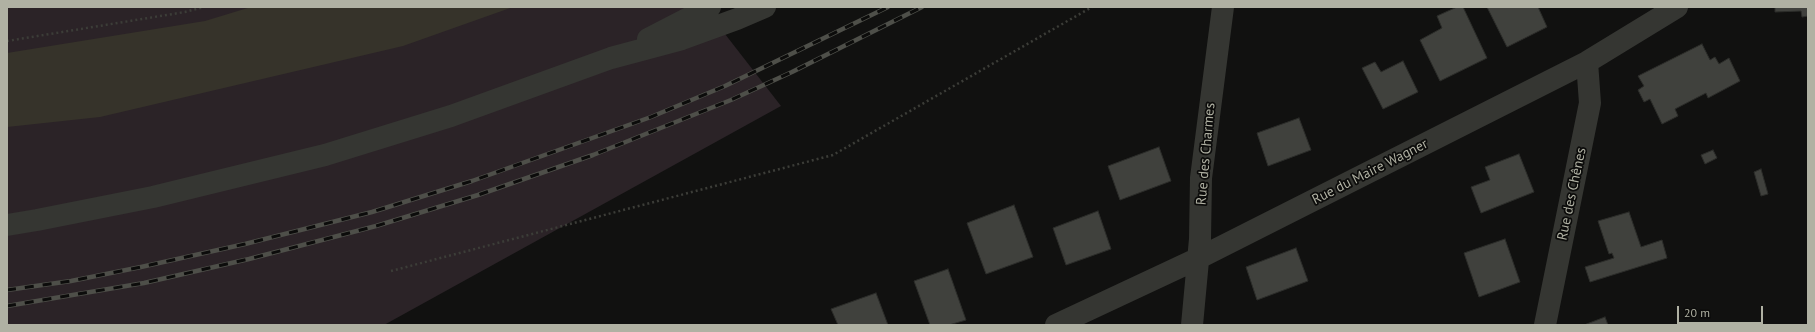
<!DOCTYPE html>
<html>
<head>
<meta charset="utf-8">
<style>
  body { margin:0 }
  #map { position:relative; width:1815px; height:332px; overflow:hidden; background:#111110; font-family:"PT Sans",sans-serif }
  canvas { display:block }
  .frame { position:absolute; inset:0; border:8px solid #b0b1a3; pointer-events:none }
  .scale { position:absolute; left:1677px; top:306px; width:86px; height:18px; box-sizing:border-box; border:2px solid #b0b1a3; border-top:0; padding-left:5px; font-size:12px; line-height:14px; white-space:nowrap; color:#b0b1a3; -webkit-text-stroke:3px #0c0c0b; paint-order:stroke }
</style>
</head>
<body>
<div id="map">
<canvas width="1815" height="332"></canvas>
<div class="frame"></div>
<div class="scale">20 m</div>
</div>
<script>
const c = document.querySelector('canvas').getContext('2d');
c.lineJoin = 'round';
function fillPath(path, color) { c.fillStyle = color; c.fill(path, 'evenodd'); }
const toPath = rows => new Path2D(rows.map(r => 'M' + r).join(''));
function trace(path, color, width, dash) { c.strokeStyle = color; c.lineWidth = width; c.lineCap = dash ? 'butt' : 'round'; c.setLineDash(dash || []); c.stroke(path); }
function label(font, color, halo, rows, align = 'center') {
  c.font = font + ' "PT Sans",sans-serif'; c.lineWidth = 3.5; c.setLineDash([]); c.textBaseline = 'middle'; c.strokeStyle = halo; c.fillStyle = color; for (const [text, x, y, turn = 0] of rows) {
    c.save(); c.translate(x, y); c.rotate((+turn || 0) * Math.PI / 180); c.textAlign = isNaN(turn) ? turn : align; if (halo) c.strokeText(text, 0, 0); c.fillText(text, 0, 0); c.restore();
  }
}
fillPath(toPath([
  [7,7,704,7,781,106,384,325,7,325]
]), '#2b2327');
fillPath(toPath([
  [251,7,513,7,403,46,100,117,7,127,7,53,205,21]
]), '#36332a');
const building = toPath([
  [1457,7,1463,7,1487,58,1440,81,1420,40,1442,28,1437,16,1457,7],
  [1487,7,1538,7,1547,27,1507,47,1487,7],
  [1775,7,1808,7,1808,16,1802,17,1801,11,1775,12,1775,7],
  [1702,44,1710,60,1715,57,1719,64,1729,58,1740,81,1708,98,1706,93,1675,109,1678,116,1662,124,1650,99,1644,102,1638,90,1644,86,1638,76,1702,44],
  [1403,61,1418,92,1383,109,1362,68,1375,62,1381,72,1403,61],
  [1299,118,1311,150,1268,166,1257,133,1299,118],
  [1159,147,1171,181,1120,200,1108,166,1159,147],
  [1713,150,1717,158,1705,164,1701,155,1713,150],
  [1519,154,1534,192,1481,213,1471,187,1490,180,1485,167,1519,154],
  [1761,169,1768,194,1761,196,1754,172,1761,169],
  [1014,205,1033,257,986,274,967,223,1014,205],
  [1098,211,1111,249,1066,265,1053,228,1098,211],
  [1629,212,1641,247,1662,240,1667,258,1590,282,1585,267,1614,258,1612,253,1609,254,1598,221,1629,212],
  [1505,239,1520,282,1479,297,1464,253,1505,239],
  [1296,248,1308,281,1257,300,1246,267,1296,248],
  [948,269,966,320,949,325,930,325,914,281,948,269],
  [876,293,888,325,838,325,831,309,876,293],
  [1605,317,1608,325,1584,325,1605,317]
]);
fillPath(building, '#40413d');
trace(building, '#2c2d2a', 1);
trace(toPath([
  [7,41,185,12,204,7],
  [391,271,833,155,1092,7]
]), '#3c3d38', 2.5, [2, 3]);
trace(toPath([
  [1056,325,1199,258,1587,62,1677,7],
  [1192,325,1200,239,1201,178,1223,7],
  [1545,325,1590,103,1587,62]
]), '#353632', 22);
trace(toPath([
  [648,39,710,7],
  [7,225,37,220,153,197,325,155,451,116,611,58,682,39,737,19,765,7]
]), '#353632', 22);
const rail = toPath([
  [7,290,71,281,141,267,245,244,372,212,472,181,651,117,725,86,888,7],
  [7,306,144,283,249,259,376,226,478,195,593,155,731,100,792,72,922,7]
]);
trace(rail, '#4e4f49', 4.5);
trace(rail, '#0c0c0b', 3, [9]);
label('14px', '#b0b1a3', '#0c0c0b', [
  ["Rue des Charmes",1206,154,-85],
  ["Rue du Maire Wagner",1370,172,-27],
  ["Rue des Chênes",1572,194,-78]
]);
</script>
</body>
</html>
